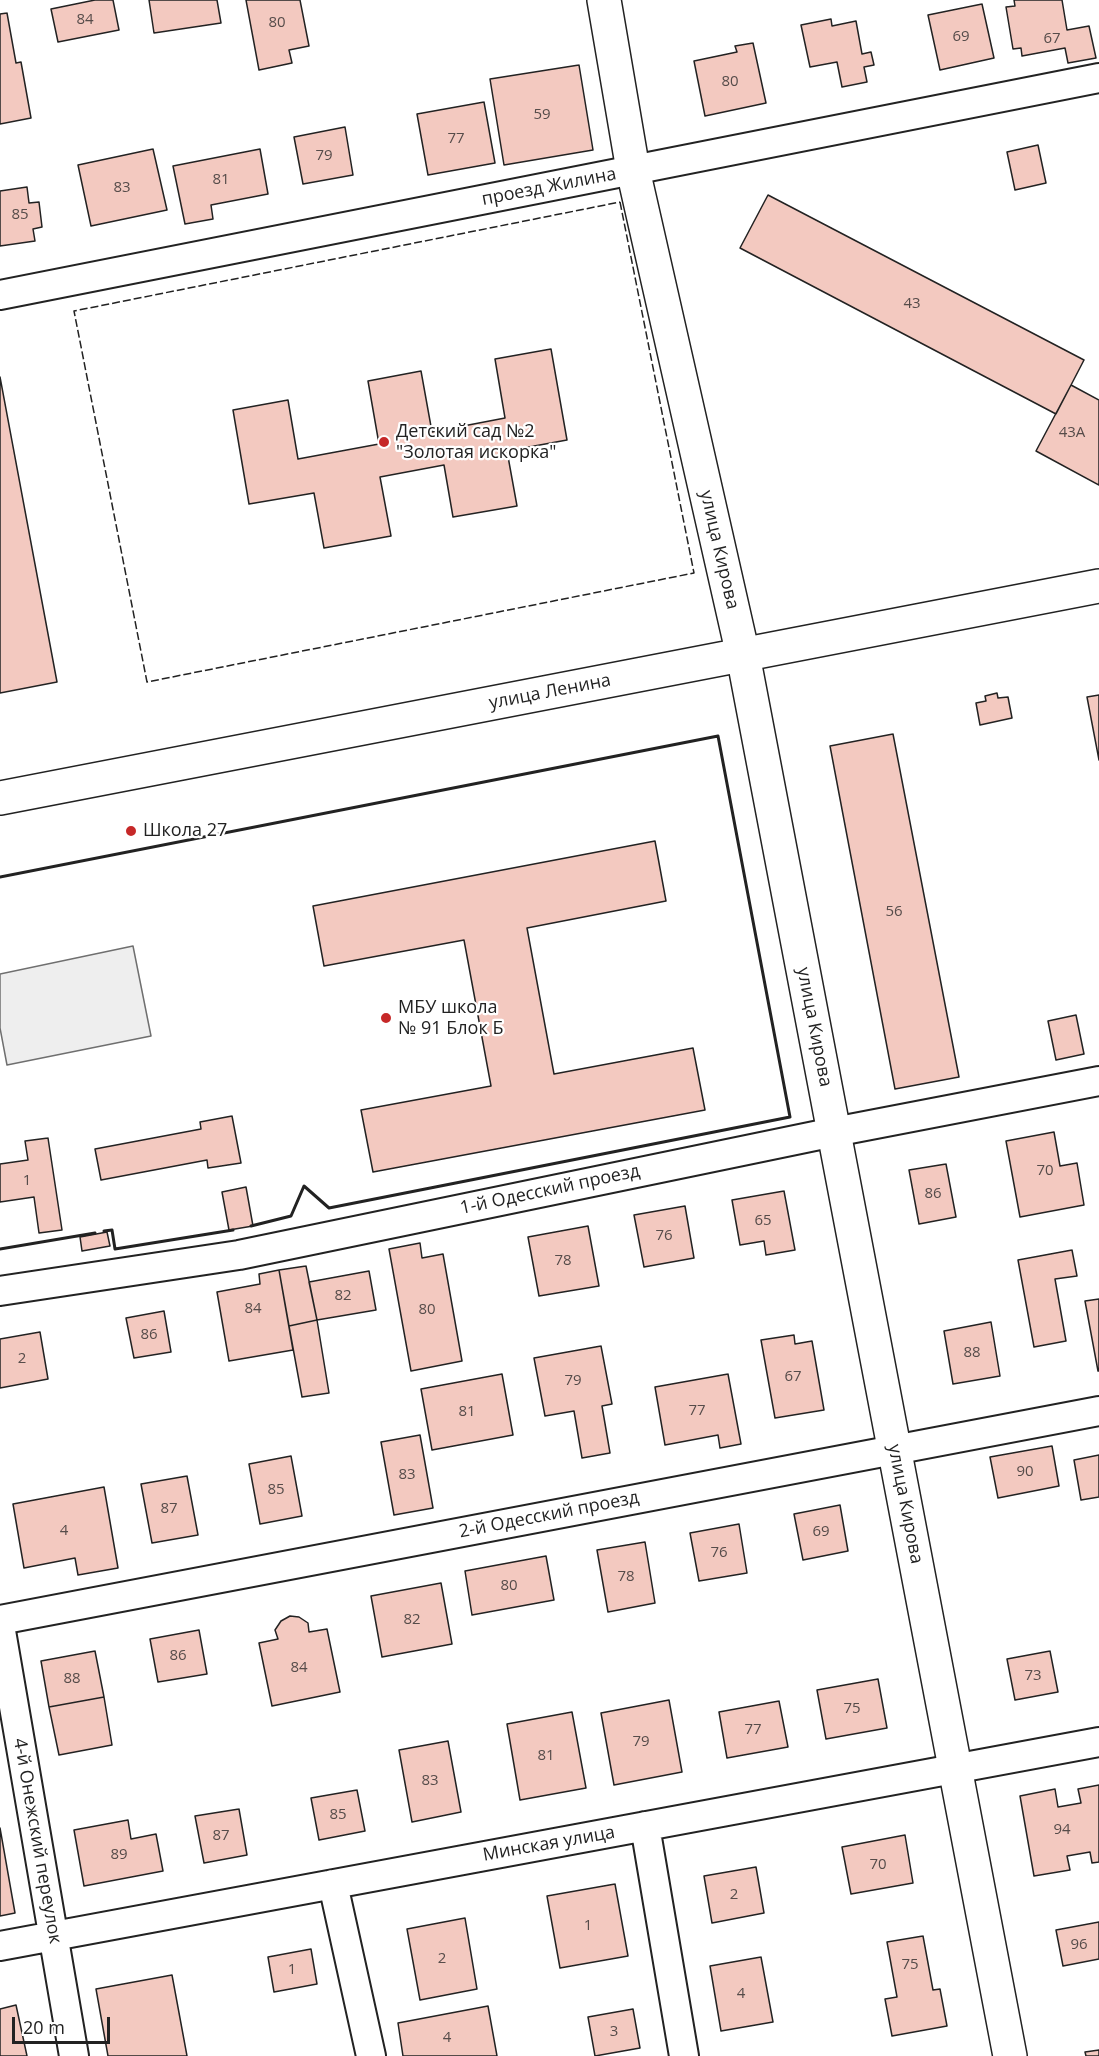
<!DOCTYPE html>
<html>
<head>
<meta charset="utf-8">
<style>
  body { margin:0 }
  #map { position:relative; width:1099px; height:2056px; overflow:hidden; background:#fff; font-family:"Open Sans",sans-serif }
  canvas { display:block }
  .scale { position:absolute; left:12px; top:2017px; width:98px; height:27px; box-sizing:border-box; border:3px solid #222; border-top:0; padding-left:8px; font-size:18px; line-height:21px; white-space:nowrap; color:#222; -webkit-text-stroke:4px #fff; paint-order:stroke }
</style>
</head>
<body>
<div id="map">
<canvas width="1099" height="2056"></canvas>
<div class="scale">20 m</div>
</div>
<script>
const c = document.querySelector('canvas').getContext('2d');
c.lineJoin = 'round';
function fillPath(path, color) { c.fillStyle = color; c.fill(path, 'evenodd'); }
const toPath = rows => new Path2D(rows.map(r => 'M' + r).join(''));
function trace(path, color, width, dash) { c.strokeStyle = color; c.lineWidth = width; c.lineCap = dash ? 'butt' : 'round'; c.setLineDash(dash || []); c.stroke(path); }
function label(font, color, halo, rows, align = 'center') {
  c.font = font + ' "Open Sans",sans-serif'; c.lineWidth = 4.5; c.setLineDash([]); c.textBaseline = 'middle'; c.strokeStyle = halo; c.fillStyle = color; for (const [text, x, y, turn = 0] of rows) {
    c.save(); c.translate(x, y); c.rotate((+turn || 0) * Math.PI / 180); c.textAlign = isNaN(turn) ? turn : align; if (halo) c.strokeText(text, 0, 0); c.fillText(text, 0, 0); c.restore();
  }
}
const green = toPath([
  [133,946,151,1036,7,1065,0,1028,0,974,133,946]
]);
fillPath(green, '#eee');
trace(green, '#6f6f6f', 1.5);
const building = toPath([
  [95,0,113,0,119,30,58,42,51,9,95,0],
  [149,0,217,0,221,23,154,33,149,0],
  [246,0,300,0,309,46,289,50,292,63,259,70,246,0],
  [1014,0,1062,0,1067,30,1089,26,1096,58,1068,63,1065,48,1022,56,1021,48,1013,49,1006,7,1015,6,1014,0],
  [982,4,994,58,940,70,928,15,982,4],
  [7,13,16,63,21,62,31,118,0,124,0,14,7,13],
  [831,19,832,26,856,21,862,54,871,52,874,65,864,67,867,82,842,87,837,62,810,67,801,25,831,19],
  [753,43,766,103,705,116,694,61,737,52,735,46,753,43],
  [579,65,593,150,504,165,490,79,579,65],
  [484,102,495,163,428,175,417,114,484,102],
  [345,127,353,175,303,184,294,137,345,127],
  [1038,145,1046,183,1015,190,1007,152,1038,145],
  [153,149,167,210,91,226,78,165,153,149],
  [260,149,268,194,211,205,213,219,185,224,173,166,260,149],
  [27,187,29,203,39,202,42,227,33,229,35,241,0,246,0,191,27,187],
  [768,195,1084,360,1056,414,740,248,768,195],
  [551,349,567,440,507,451,517,506,453,517,444,465,380,477,391,536,324,548,314,493,249,504,233,410,288,400,298,459,379,444,368,381,421,371,432,432,505,418,495,359,551,349],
  [0,377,57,682,0,693,0,377],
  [1071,385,1099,400,1099,485,1036,451,1071,385],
  [997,693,998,698,1008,697,1012,718,980,725,976,703,986,701,985,696,997,693],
  [1099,695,1099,760,1087,697,1099,695],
  [893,734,959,1077,895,1089,830,746,893,734],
  [655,841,666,901,527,928,554,1074,693,1048,705,1110,373,1172,361,1110,491,1086,464,940,324,966,313,906,655,841],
  [1076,1015,1084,1054,1056,1060,1048,1021,1076,1015],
  [232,1116,241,1163,208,1168,207,1160,101,1180,95,1149,201,1129,200,1122,232,1116],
  [1054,1132,1060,1166,1077,1163,1084,1205,1020,1217,1006,1141,1054,1132],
  [48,1138,62,1230,39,1233,34,1197,0,1202,0,1164,28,1160,25,1141,48,1138],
  [946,1164,956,1217,919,1224,909,1170,946,1164],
  [246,1187,253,1226,229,1230,222,1192,246,1187],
  [784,1191,795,1250,766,1255,764,1241,740,1245,732,1200,784,1191],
  [685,1206,694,1258,644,1267,634,1215,685,1206],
  [588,1226,599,1286,539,1296,528,1237,588,1226],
  [107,1232,110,1246,82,1251,80,1237,107,1232],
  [420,1243,422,1258,443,1254,462,1361,411,1371,389,1249,420,1243],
  [1072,1250,1077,1276,1055,1279,1066,1341,1034,1347,1018,1260,1072,1250],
  [306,1266,317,1320,289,1326,279,1270,306,1266],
  [279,1270,293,1350,229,1361,217,1292,260,1284,259,1274,279,1270],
  [369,1271,376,1310,317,1320,309,1282,369,1271],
  [1099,1299,1099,1371,1098,1371,1085,1301,1099,1299],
  [164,1311,171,1352,134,1358,126,1318,164,1311],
  [317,1320,329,1393,302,1397,289,1326,317,1320],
  [991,1322,1000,1376,953,1384,944,1331,991,1322],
  [40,1332,48,1379,0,1388,0,1339,40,1332],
  [794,1335,795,1344,812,1341,824,1410,775,1418,761,1340,794,1335],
  [601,1346,612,1404,602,1406,610,1453,582,1458,574,1411,545,1416,534,1358,601,1346],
  [502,1374,513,1435,432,1450,421,1389,502,1374],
  [728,1374,741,1444,720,1448,718,1435,665,1445,655,1387,728,1374],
  [420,1435,433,1508,394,1515,381,1442,420,1435],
  [1052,1446,1059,1486,998,1498,990,1457,1052,1446],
  [1099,1455,1099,1497,1081,1500,1074,1460,1099,1455],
  [291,1456,302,1516,260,1524,249,1464,291,1456],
  [187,1476,198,1535,152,1543,141,1484,187,1476],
  [104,1487,118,1568,78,1575,75,1558,24,1568,13,1504,104,1487],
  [840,1505,848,1551,803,1560,794,1514,840,1505],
  [739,1524,747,1573,699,1581,690,1533,739,1524],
  [645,1542,655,1603,608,1612,597,1550,645,1542],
  [546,1556,554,1600,472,1615,465,1571,546,1556],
  [441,1583,452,1644,382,1657,371,1596,441,1583],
  [290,1616,299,1617,308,1623,309,1632,327,1629,340,1692,272,1706,259,1643,278,1639,275,1630,281,1621,290,1616],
  [199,1630,207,1674,158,1682,150,1639,199,1630],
  [95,1651,104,1697,49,1707,41,1661,95,1651],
  [1050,1651,1058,1692,1015,1700,1007,1659,1050,1651],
  [878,1679,887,1728,826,1739,817,1690,878,1679],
  [104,1697,112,1745,59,1755,49,1707,104,1697],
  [669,1700,682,1772,614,1785,601,1713,669,1700],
  [779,1701,788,1747,727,1758,719,1712,779,1701],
  [572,1712,586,1788,520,1800,507,1724,572,1712],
  [448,1741,461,1812,412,1822,399,1750,448,1741],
  [1099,1785,1099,1862,1092,1863,1090,1852,1067,1856,1070,1870,1034,1876,1020,1796,1055,1789,1058,1807,1081,1803,1078,1789,1099,1785],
  [357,1790,365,1831,319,1840,311,1798,357,1790],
  [239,1809,247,1855,204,1863,195,1816,239,1809],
  [128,1820,131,1839,156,1834,163,1871,84,1886,74,1830,128,1820],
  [0,1828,15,1913,0,1916,0,1828],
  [905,1835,913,1883,851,1894,842,1847,905,1835],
  [756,1867,764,1913,712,1923,704,1876,756,1867],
  [615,1884,628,1956,560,1968,547,1896,615,1884],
  [465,1918,477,1989,420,2000,407,1929,465,1918],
  [1099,1922,1099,1959,1063,1966,1056,1930,1099,1922],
  [923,1936,933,1990,940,1989,947,2026,892,2036,885,1999,897,1997,887,1942,923,1936],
  [311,1949,317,1984,274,1992,268,1957,311,1949],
  [761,1957,773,2022,721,2031,710,1966,761,1957],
  [172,1975,187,2056,108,2056,96,1989,172,1975],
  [16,2005,27,2056,0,2056,0,2009,16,2005],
  [488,2006,497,2056,403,2056,398,2023,488,2006],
  [633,2009,640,2048,595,2056,588,2017,633,2009],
  [1099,2050,1099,2056,1086,2056,1085,2052,1099,2050]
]);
fillPath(building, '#f3c9c0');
trace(building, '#222', 1.5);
const street = toPath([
  [0,295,1099,78],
  [0,1291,239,1255,834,1132,1099,1081],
  [0,1620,1099,1411],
  [0,1625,74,2056],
  [645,1826,684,2056],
  [333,1884,371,2056],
  [0,1946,1099,1742]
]);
const secondary = toPath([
  [604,0,633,170,743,655,1010,2056],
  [0,798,1099,586]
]);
trace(street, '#222', 32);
trace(secondary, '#222', 36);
trace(street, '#fff', 28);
trace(secondary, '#fff', 33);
trace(toPath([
  [620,202,694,573,147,682,74,311,620,202]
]), '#222', 1.5, [8, 3]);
trace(toPath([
  [0,877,718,736,790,1117,329,1208,304,1186,291,1216,251,1226],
  [104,1231,112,1230,115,1249,233,1230],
  [0,1249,95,1233]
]), '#222', 3);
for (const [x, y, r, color] of [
  [384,442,6,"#c62828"],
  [131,831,6,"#c62828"],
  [386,1018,6,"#c62828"]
]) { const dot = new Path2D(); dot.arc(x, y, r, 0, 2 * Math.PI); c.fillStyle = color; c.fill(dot); trace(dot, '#fff', 2); }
label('15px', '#564c4a', null, [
  ["84",85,20],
  ["80",277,23],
  ["69",961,37],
  ["67",1052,39],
  ["80",730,82],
  ["59",542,115],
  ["77",456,139],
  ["79",324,156],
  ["81",221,180],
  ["83",122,188],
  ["85",20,215],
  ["43",912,304],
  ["43А",1072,433],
  ["56",894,912],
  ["70",1045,1171],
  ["1",27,1181],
  ["86",933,1194],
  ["65",763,1221],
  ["76",664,1236],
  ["78",563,1261],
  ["82",343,1296],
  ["84",253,1309],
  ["80",427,1310],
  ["86",149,1335],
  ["88",972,1353],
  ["2",22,1359],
  ["67",793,1377],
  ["79",573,1381],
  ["77",697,1411],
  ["81",467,1412],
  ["90",1025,1472],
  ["83",407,1475],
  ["85",276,1490],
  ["87",169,1509],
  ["4",64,1531],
  ["69",821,1532],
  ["76",719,1553],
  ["78",626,1577],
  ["80",509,1586],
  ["82",412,1620],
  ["86",178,1656],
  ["84",299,1668],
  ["73",1033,1676],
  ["88",72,1679],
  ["75",852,1709],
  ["77",753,1730],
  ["79",641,1742],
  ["81",546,1756],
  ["83",430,1781],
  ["85",338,1815],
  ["94",1062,1830],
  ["87",221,1836],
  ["89",119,1855],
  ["70",878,1865],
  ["2",734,1895],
  ["1",588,1926],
  ["96",1079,1945],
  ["2",442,1959],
  ["75",910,1965],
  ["1",292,1970],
  ["4",741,1994],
  ["3",614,2032],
  ["4",447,2038]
]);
label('18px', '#222', '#fff', [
  ["проезд Жилина",549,187,-11],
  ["улица Кирова",719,550,77],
  ["улица Ленина",550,692,-11],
  ["улица Кирова",814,1027,79],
  ["1-й Одесский проезд",550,1190,-12],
  ["улица Кирова",905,1504,79],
  ["2-й Одесский проезд",549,1515,-11],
  ["4-й Онежский переулок",37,1841,80],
  ["Минская улица",549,1844,-10]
]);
label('18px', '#222', '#fff', [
  ["Детский сад №2",396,432],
  ["\"Золотая искорка\"",396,453],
  ["Школа 27",143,831],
  ["МБУ школа",398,1008],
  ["№ 91 Блок Б",398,1029]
], 'left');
</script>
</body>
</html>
